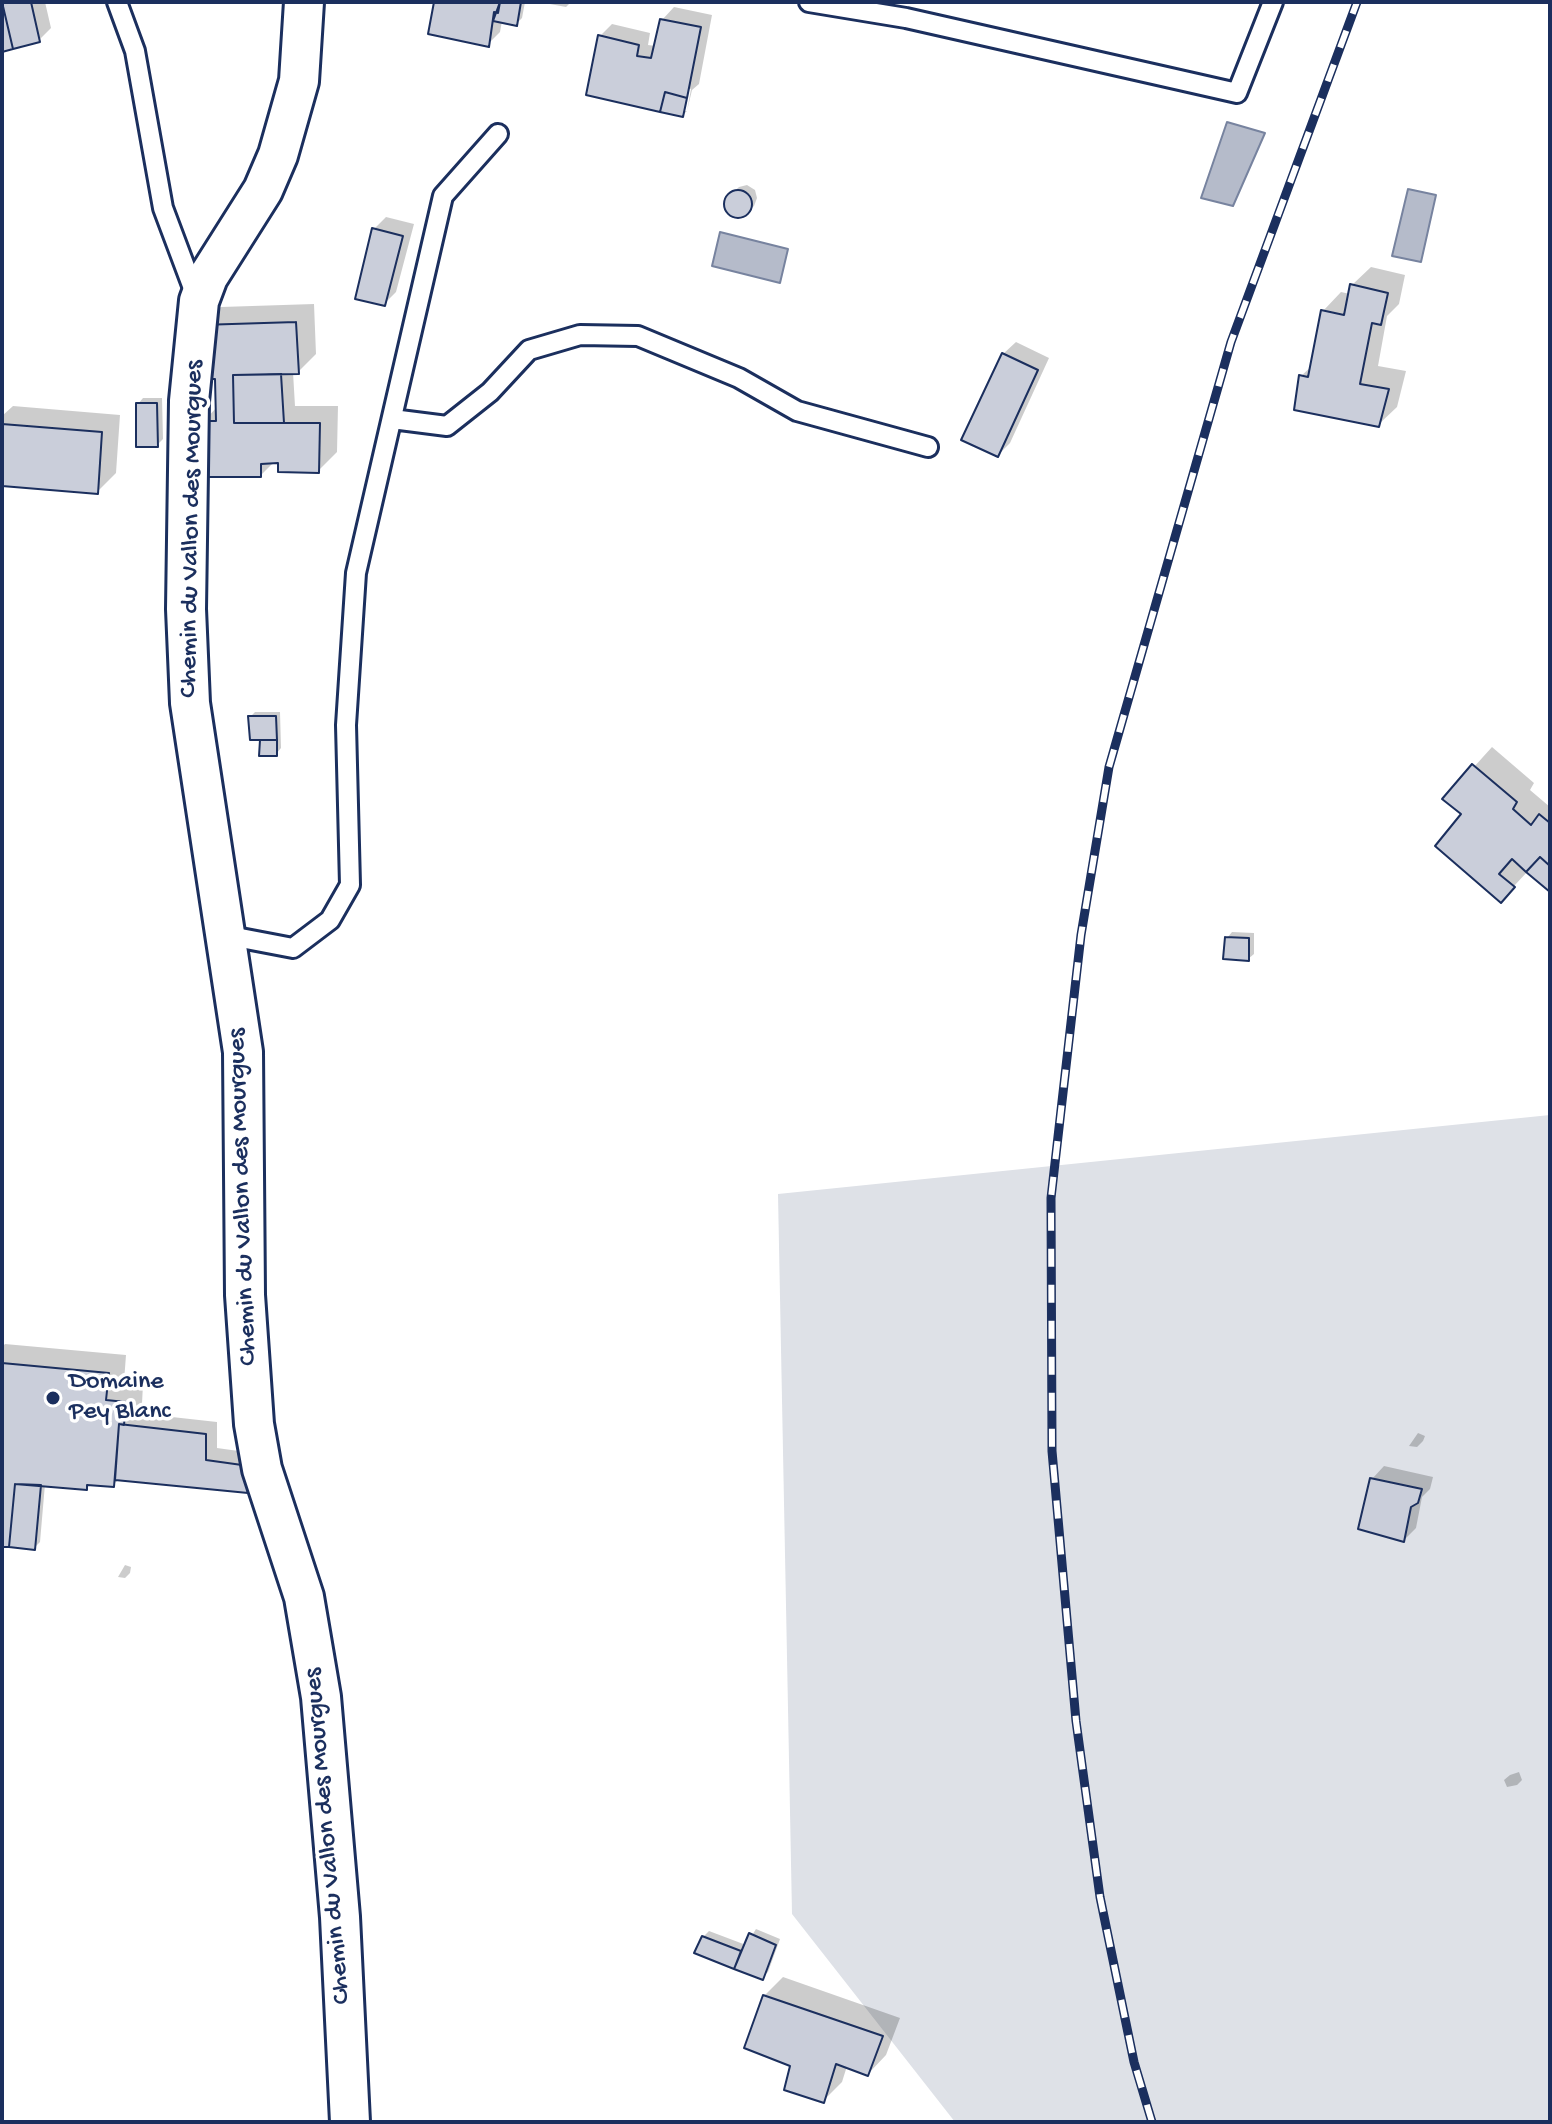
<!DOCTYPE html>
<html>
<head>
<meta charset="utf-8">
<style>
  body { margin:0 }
  #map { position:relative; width:1552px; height:2124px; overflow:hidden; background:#fff; font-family:"Gochi Hand",sans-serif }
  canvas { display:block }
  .frame { position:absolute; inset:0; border:4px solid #1b2f5e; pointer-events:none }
</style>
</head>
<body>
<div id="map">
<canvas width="1552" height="2124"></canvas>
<div class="frame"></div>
</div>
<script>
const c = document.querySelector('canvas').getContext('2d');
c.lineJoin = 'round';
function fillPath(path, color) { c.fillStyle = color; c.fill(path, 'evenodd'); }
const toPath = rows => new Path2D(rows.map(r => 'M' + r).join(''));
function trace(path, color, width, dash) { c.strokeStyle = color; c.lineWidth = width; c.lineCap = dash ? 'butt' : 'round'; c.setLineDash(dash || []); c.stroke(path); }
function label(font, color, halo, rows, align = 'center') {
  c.font = font + ' "Gochi Hand",sans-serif'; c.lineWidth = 7; c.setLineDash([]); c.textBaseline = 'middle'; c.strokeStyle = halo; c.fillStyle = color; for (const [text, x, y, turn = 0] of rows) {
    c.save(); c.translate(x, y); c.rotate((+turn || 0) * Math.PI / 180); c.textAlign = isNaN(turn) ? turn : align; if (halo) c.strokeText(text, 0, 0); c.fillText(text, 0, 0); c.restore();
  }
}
fillPath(toPath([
  [1550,1115,1550,2122,955,2122,792,1914,778,1194]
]), '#dee1e7');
const water = toPath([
  [1227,122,1265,133,1233,206,1201,198,1227,122],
  [1408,189,1436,195,1421,262,1392,256,1408,189],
  [720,232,788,249,780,283,712,266,720,232]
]);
fillPath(water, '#b5bbca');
trace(water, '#77839f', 2);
fillPath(toPath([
  [2,2,45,2,51,28,39,40,2,50],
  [436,2,525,2,522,18,516,24,502,21,500,32,488,44],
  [539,2,571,2,566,7],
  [674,7,712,15,699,84,692,90,687,111,691,89,687,88,682,111,687,111,683,115,600,36,612,24,650,33,648,45,656,46,662,20],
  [747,185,755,190,757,198,754,206,740,217,731,215,726,208,726,199,739,187],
  [386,217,414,224,396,292,384,304,374,229],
  [1371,267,1405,275,1399,304,1387,316,1378,366,1406,371,1397,407,1378,425,1301,376,1313,365,1323,311,1341,292,1350,294,1352,285],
  [314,304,316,354,298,372,293,372,295,406,338,406,337,452,318,471,275,461,261,475,203,422,217,407,217,377,203,325,221,307],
  [1016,342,1049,358,1010,443,998,455,1003,354],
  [143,398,162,398,163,439,157,445,138,404],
  [13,406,120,415,116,473,97,492,2,484,2,416],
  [255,712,280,712,281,748,276,754,262,739,250,717],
  [1492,747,1534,783,1530,790,1550,807,1550,889,1528,871,1501,900,1464,814,1445,799],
  [1232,932,1254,933,1254,954,1248,959,1227,938],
  [5,1344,126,1355,124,1382,143,1384,142,1404,136,1413,217,1422,217,1448,253,1453,259,1479,247,1491,120,1478,113,1485,91,1483,86,1488,45,1484,40,1542,34,1548,2,1545,2,1347],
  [1418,1433,1425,1436,1423,1441,1417,1447,1409,1446],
  [1384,1466,1433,1477,1430,1489,1422,1497,1416,1528,1404,1540,1372,1479],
  [125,1565,131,1567,130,1573,125,1578,118,1577],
  [1519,1772,1522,1780,1517,1785,1507,1787,1504,1780,1510,1775],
  [756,1929,780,1939,768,1972,762,1977,697,1952,703,1937,709,1931,746,1945],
  [783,1977,900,2018,886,2055,868,2074,847,2066,842,2082,823,2101,792,2064,764,1996]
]), '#0003');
const building = toPath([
  [2,2,13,49,2,52,2,2],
  [2,2,31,2,40,42,13,49,2,2],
  [434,2,500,2,498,13,494,12,489,47,428,34,434,2],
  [500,2,521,2,517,26,493,21,500,2],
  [660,19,701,27,687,98,665,92,660,112,586,95,598,35,639,45,637,56,651,58,660,19],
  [665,92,687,98,683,117,660,112,665,92],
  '724 204a14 14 0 1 1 28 0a14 14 0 1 1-28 0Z',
  [372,228,403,236,385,306,355,299,372,228],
  [1350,284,1388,293,1381,325,1372,323,1360,384,1389,389,1379,427,1294,410,1299,375,1308,377,1321,310,1344,315,1350,284],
  [296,322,299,374,233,375,234,423,320,423,319,473,278,472,278,463,261,464,261,477,200,477,201,421,216,421,215,379,201,379,200,325,296,322],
  [1002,353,1038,370,998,457,961,440,1002,353],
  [281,374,284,423,234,423,233,375,281,374],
  [136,403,157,403,158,447,136,447,136,403],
  [2,424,102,432,98,494,2,486,2,424],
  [248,716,276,716,277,740,250,740,248,716],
  [260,740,277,740,277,756,259,756,260,740],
  [1472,764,1517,802,1513,809,1531,825,1539,814,1550,823,1550,866,1540,857,1526,872,1512,859,1499,874,1515,887,1501,903,1435,846,1461,814,1442,799,1472,764],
  [1540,857,1550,866,1550,892,1526,872,1540,857],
  [1225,937,1249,938,1249,961,1223,959,1225,937],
  [2,1363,109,1373,106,1400,126,1402,124,1425,119,1424,114,1487,87,1485,87,1490,15,1484,9,1547,2,1547,2,1363],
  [119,1424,206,1434,206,1460,242,1465,248,1493,115,1480,119,1424],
  [1370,1478,1422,1489,1418,1503,1411,1507,1404,1542,1358,1529,1370,1478],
  [15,1484,41,1485,35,1550,9,1547,15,1484],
  [749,1933,776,1945,763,1980,734,1969,749,1933],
  [702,1936,741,1951,734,1969,694,1953,702,1936],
  [763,1995,883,2036,868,2076,836,2064,824,2103,784,2090,790,2066,744,2048,763,1995]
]);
fillPath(building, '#caceda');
trace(building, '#1b2f5e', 2);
const service = toPath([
  [117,2,135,51,163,208,196,296],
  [809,2,906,18,1237,93,1273,2],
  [392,419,447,426,490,392,529,350,580,335,638,336,739,378,797,411,928,447],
  [225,935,293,948,330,920,350,885,346,725,356,573,443,196,498,134]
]);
const minor = toPath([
  [304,2,299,81,278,155,263,190,208,277,199,301,189,401,186,609,190,703,243,1052,245,1295,254,1424,262,1469,304,1597,321,1697,340,1917,350,2122]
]);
trace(service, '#1b2f5e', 24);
trace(minor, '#1b2f5e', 44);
trace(service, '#fff', 18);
trace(minor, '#fff', 38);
const rail = toPath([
  [1152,2122,1134,2062,1100,1897,1076,1721,1052,1451,1051,1198,1081,935,1109,767,1231,342,1357,2]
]);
trace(rail, '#1b2f5e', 9);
trace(rail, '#fff', 6, [18]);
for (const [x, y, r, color] of [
  [53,1398,8,"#1b2f5e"]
]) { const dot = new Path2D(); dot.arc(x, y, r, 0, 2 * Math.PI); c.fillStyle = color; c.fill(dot); trace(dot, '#fff', 3); }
label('26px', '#1b2f5e', '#fff', [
  ["Chemin du Vallon des Mourgues",193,529,-89],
  ["Chemin du Vallon des Mourgues",244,1197,-92],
  ["Chemin du Vallon des Mourgues",329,1836,-95]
]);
label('26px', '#1b2f5e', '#fff', [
  ["Domaine",69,1383],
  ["Pey Blanc",69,1413]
], 'left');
</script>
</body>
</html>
